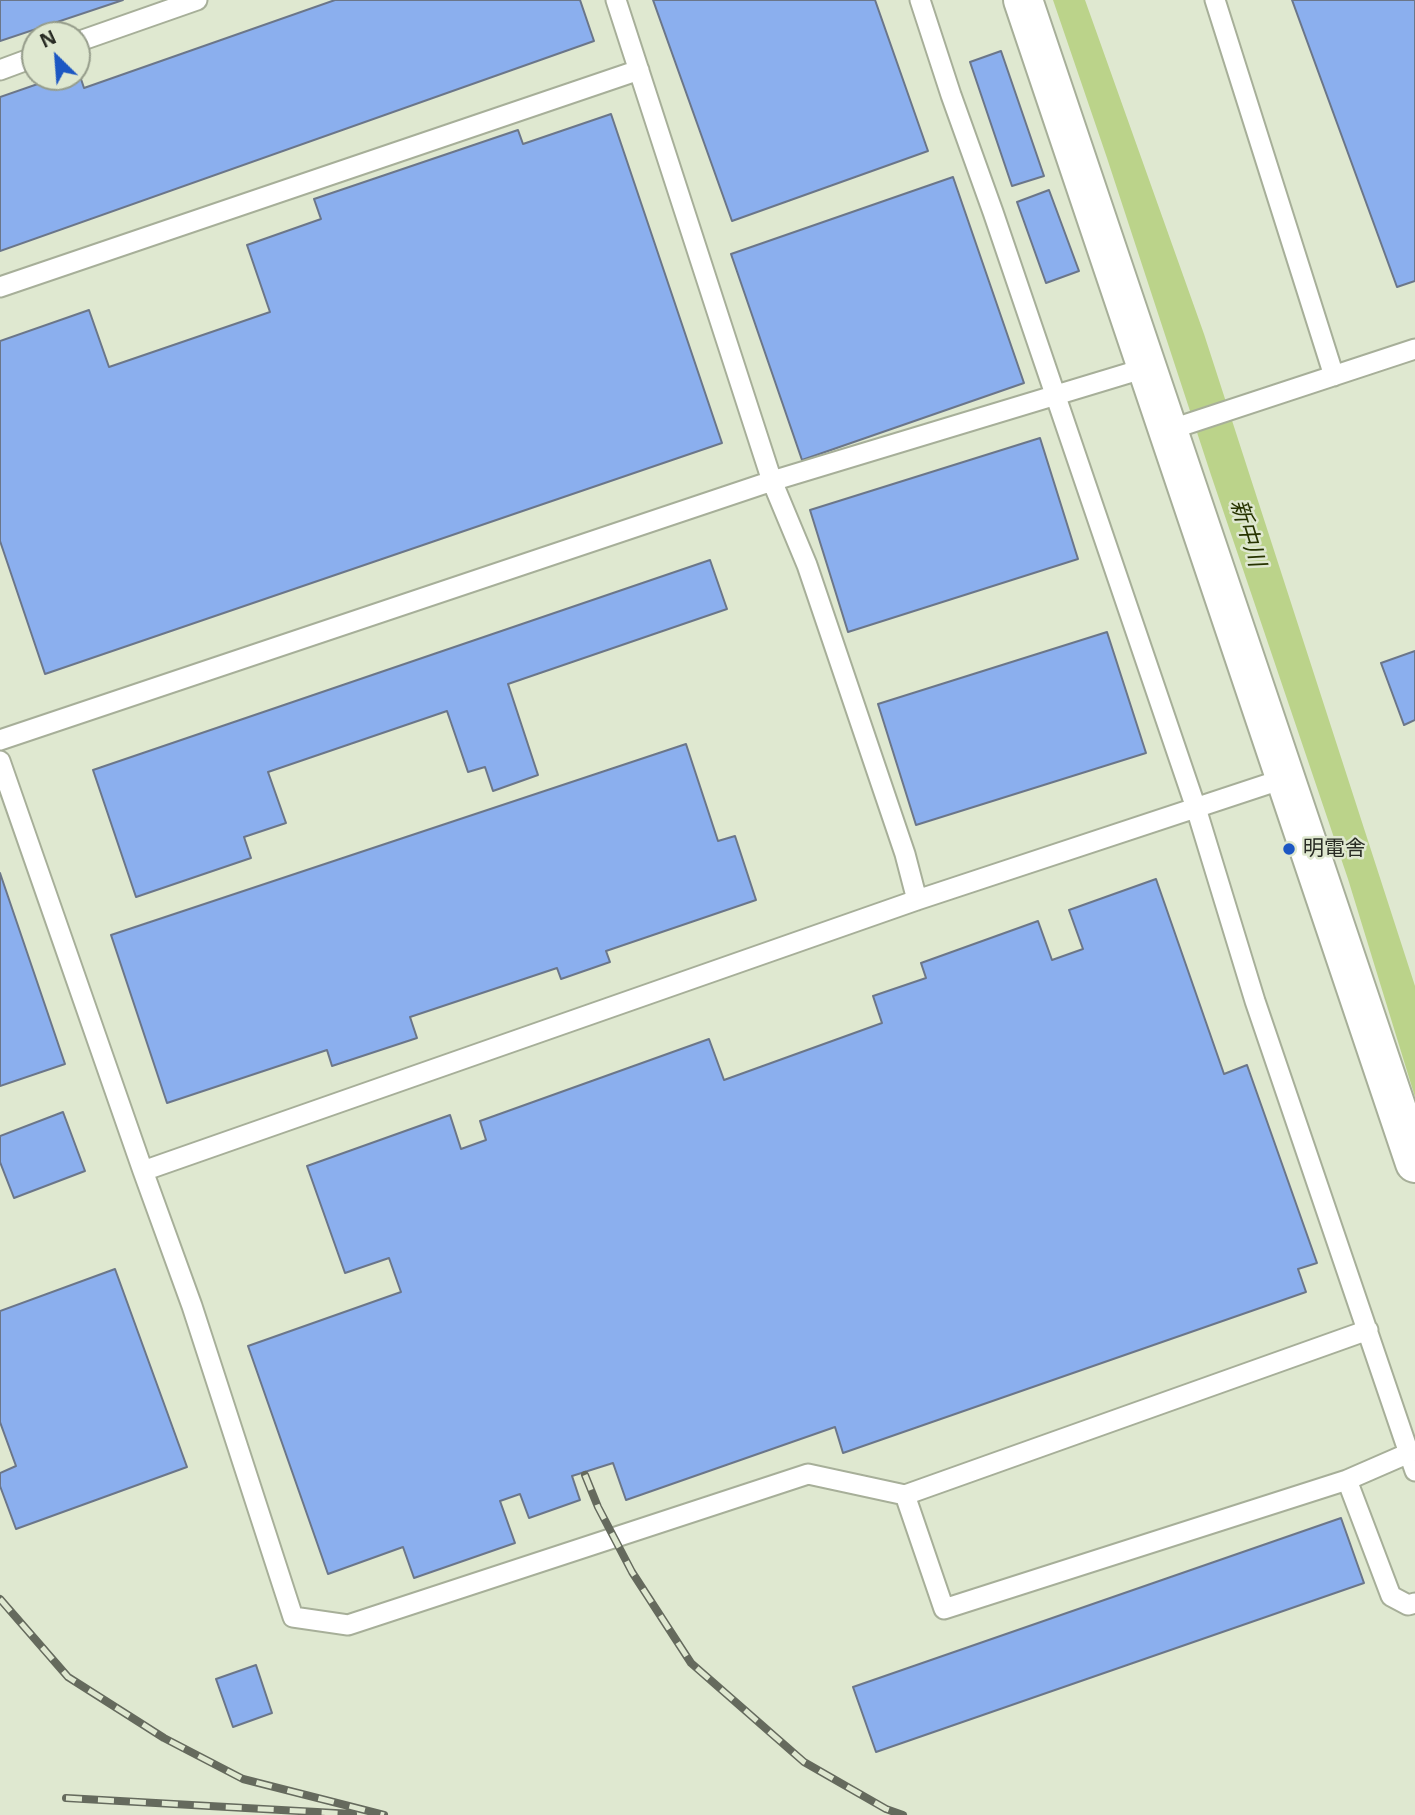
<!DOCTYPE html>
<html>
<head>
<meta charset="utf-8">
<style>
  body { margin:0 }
  #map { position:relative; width:1415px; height:1815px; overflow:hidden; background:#dfe8d0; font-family:"Noto Sans",sans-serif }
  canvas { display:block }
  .north { position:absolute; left:21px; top:21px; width:70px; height:70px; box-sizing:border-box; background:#dfe8d0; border:2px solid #969d8b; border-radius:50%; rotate:335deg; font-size:19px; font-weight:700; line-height:28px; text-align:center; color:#292c24 }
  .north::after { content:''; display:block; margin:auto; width:24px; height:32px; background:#1c57c3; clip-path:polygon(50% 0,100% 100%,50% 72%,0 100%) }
</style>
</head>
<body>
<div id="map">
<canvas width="1415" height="1815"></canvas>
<div class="north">N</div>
</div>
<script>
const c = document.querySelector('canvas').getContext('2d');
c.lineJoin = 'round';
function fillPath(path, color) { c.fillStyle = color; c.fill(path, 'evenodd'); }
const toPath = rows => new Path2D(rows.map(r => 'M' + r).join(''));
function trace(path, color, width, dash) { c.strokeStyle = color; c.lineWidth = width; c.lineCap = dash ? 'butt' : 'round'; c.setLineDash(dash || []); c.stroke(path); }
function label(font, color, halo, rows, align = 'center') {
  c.font = font + ' "Noto Sans","Noto Sans JP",sans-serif'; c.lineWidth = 5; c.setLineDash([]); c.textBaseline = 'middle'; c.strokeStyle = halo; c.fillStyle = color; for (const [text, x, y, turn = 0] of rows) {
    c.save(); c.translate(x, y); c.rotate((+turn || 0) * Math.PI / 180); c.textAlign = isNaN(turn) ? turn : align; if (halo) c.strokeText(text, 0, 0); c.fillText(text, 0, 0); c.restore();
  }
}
fillPath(toPath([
  [1053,0,1085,0,1204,334,1415,986,1415,1097,1348,879,1211,475,1107,158]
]), '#bbd38a');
const building = toPath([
  [0,0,123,0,0,41,0,0],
  [335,0,580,0,594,41,0,251,0,97,58,77,77,77,78,70,84,88,335,0],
  [653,0,875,0,928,151,732,221,653,0],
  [1292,0,1415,0,1415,281,1397,287,1292,0],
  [1001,51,1044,176,1012,186,970,62,1001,51],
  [611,114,722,443,45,674,0,541,0,341,89,310,109,367,270,312,247,245,321,219,314,199,518,130,523,144,611,114],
  [953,177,1024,383,802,460,731,254,953,177],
  [1049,190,1079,271,1046,283,1017,202,1049,190],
  [1040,438,1078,559,848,632,810,510,1040,438],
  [710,560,727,609,508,684,538,775,493,791,485,767,468,772,447,711,268,772,286,823,244,837,251,858,136,897,93,770,710,560],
  [1107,632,1146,753,916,825,878,704,1107,632],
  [1415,651,1415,720,1404,725,1381,663,1415,651],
  [686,744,718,841,735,836,756,900,606,951,610,962,561,979,557,968,410,1017,417,1038,332,1066,327,1050,167,1103,111,935,686,744],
  [0,873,65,1064,0,1086,0,873],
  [1156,879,1224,1074,1247,1065,1317,1263,1298,1269,1306,1292,843,1453,835,1427,626,1500,613,1463,572,1476,580,1500,529,1518,520,1494,500,1501,515,1543,414,1578,403,1547,328,1574,248,1346,401,1292,389,1258,345,1273,307,1166,450,1115,461,1149,486,1140,480,1121,709,1039,724,1080,882,1023,873,996,926,978,921,963,1038,921,1052,960,1083,949,1069,910,1156,879],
  [63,1112,85,1171,14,1198,0,1162,0,1136,63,1112],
  [115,1269,187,1467,16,1529,0,1486,0,1473,16,1466,0,1422,0,1311,115,1269],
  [1341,1518,1364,1583,876,1752,853,1687,1341,1518],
  [256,1665,272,1713,233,1727,216,1679,256,1665]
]);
fillPath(building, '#8bafee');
trace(building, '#6b7689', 2);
const service = toPath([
  [616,0,772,481,807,565,905,854,917,900],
  [920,0,951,95,993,212,1196,808,1255,1001,1415,1471],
  [1215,0,1334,376],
  [77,42,197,0],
  [0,70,35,57],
  [0,287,639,70],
  [1169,430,1415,349],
  [0,740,772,481,1129,373,1147,365],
  [0,761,143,1171,192,1306,293,1617,348,1625,808,1474,905,1495,944,1609,1347,1480,1391,1596,1408,1605,1415,1603],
  [143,1171,917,900,1286,778],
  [1347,1480,1409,1453],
  [905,1495,1368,1330]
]);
const tertiary = toPath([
  [1023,0,1415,1163]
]);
trace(service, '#a7af99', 23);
trace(tertiary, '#a7af99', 42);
trace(service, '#fff', 19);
trace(tertiary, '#fff', 38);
const rail = toPath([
  [585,1475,598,1507,632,1572,691,1663,804,1762,886,1809,903,1815],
  [0,1599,68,1677,164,1738,243,1779,384,1815],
  [66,1798,353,1814]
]);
trace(rail, '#656a5d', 8);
trace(rail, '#dfe8d0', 5, [16]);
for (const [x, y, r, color] of [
  [1289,849,7,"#1c57c3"]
]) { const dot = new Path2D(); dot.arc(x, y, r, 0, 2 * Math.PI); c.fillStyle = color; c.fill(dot); trace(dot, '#dfe8d0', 2.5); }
label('21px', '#292c24', '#dfe8d0', [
  ["明電舎",1303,849]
], 'left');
label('italic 23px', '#273400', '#dfe8d0', [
  ["新中川",1247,533,73]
]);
</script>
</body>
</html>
